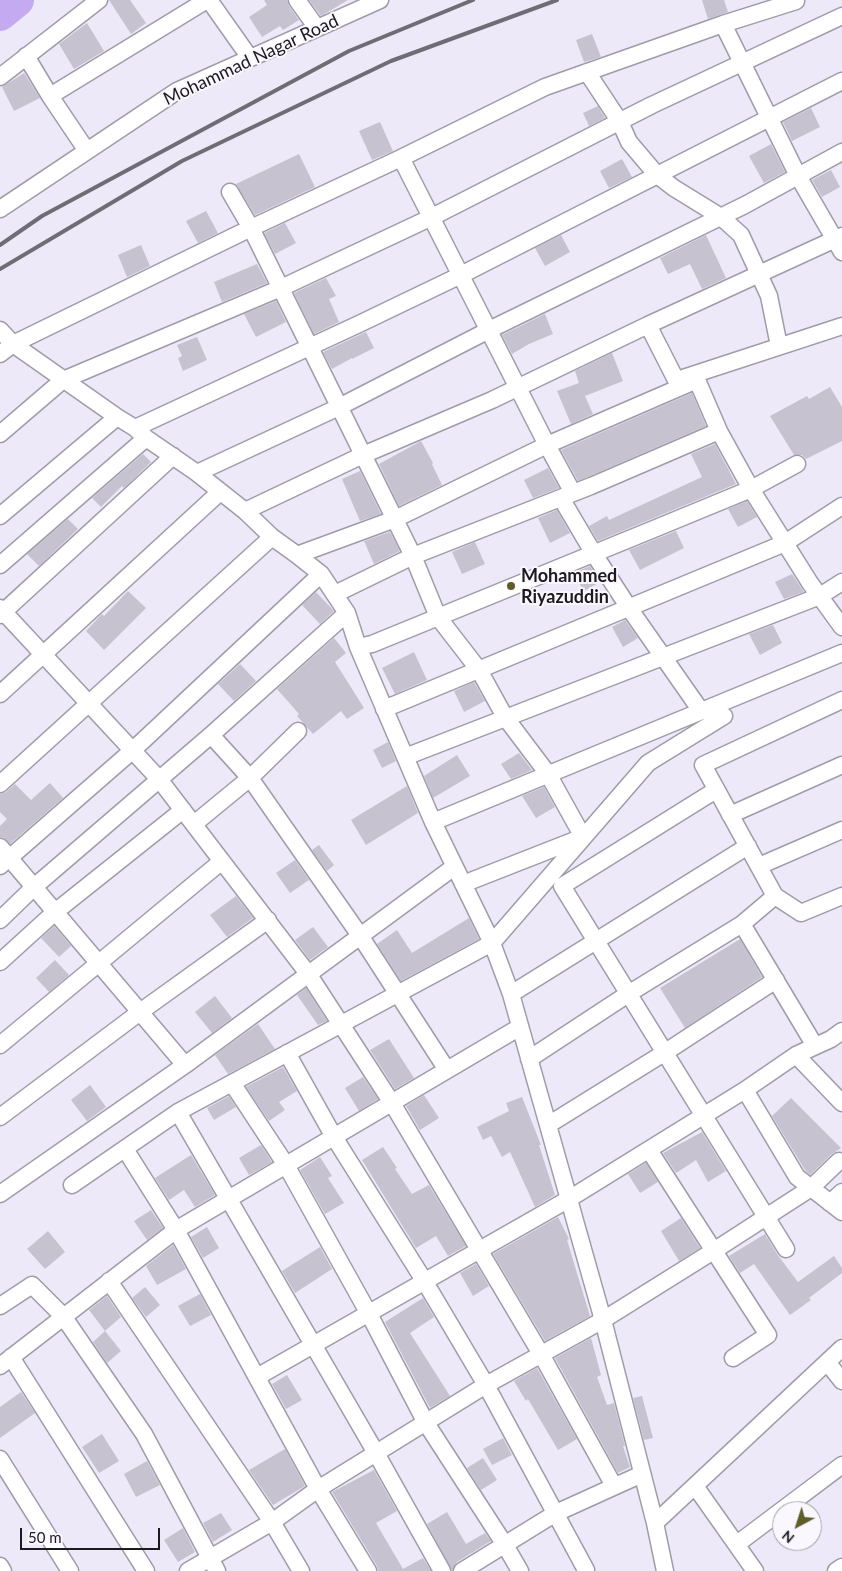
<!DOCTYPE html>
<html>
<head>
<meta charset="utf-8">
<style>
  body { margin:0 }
  #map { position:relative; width:842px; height:1571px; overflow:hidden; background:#eee9f8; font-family:Lato,sans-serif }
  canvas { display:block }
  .north { position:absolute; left:772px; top:1501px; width:50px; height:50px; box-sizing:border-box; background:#faf8fe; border:1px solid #a19fa5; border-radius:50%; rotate:220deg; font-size:14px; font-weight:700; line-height:20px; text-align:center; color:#1c1a1f }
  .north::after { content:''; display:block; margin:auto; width:18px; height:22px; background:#615d2a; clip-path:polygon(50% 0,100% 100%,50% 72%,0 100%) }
  .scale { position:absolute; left:20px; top:1528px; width:140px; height:22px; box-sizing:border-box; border:2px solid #1c1a1f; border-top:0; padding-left:6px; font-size:15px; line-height:18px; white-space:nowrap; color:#1c1a1f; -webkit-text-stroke:4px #faf8fe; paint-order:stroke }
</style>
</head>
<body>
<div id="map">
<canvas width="842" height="1571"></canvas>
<div class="north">N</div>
<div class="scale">50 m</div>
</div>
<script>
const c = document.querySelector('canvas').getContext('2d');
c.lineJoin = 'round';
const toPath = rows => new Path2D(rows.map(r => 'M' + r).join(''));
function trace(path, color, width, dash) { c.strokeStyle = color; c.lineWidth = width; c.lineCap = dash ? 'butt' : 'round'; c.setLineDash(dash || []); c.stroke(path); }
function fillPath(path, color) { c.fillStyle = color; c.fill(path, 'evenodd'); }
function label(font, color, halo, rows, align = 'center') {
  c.font = font + ' Lato,sans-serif'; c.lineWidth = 4; c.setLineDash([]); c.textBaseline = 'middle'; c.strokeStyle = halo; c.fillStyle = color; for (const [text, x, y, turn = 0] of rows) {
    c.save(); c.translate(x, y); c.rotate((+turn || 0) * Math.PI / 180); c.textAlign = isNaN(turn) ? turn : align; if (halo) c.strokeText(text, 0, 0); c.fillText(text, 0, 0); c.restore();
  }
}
trace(toPath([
  [0,14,17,0]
]), '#c4aaf1', 34);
fillPath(toPath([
  [109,0,130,0,146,23,131,34],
  [264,0,287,0,289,6,299,20,283,30,280,26,262,37,249,17,267,5],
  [309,0,348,0,321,16],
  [702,0,724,0,728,12,708,19],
  [87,23,104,51,74,69,59,44],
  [592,34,601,57,584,62,576,40],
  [24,73,40,98,14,111,2,87],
  [598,106,605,118,589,126,583,113],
  [811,108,820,127,792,141,783,122],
  [380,122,393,151,372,160,359,131],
  [771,144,785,172,764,183,749,156],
  [299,154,315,187,255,215,236,184],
  [622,159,632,177,609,188,600,171],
  [831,170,840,187,822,197,812,180],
  [206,211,218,233,198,243,186,221],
  [285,223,296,243,275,254,264,233],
  [561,235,570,252,545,266,535,248],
  [706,235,726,278,702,289,690,264,668,274,660,258],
  [141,245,150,266,127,277,118,255],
  [257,264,267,283,222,302,214,282],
  [326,278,336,296,329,299,339,322,314,334,294,293],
  [276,301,286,322,256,337,244,314],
  [545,314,553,334,529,344,512,354,502,335],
  [366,332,374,348,352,359,352,358,332,369,323,352],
  [197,337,207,360,183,371,178,358,182,356,177,345],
  [612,353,623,381,585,396,593,414,571,424,557,391,579,383,575,371],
  [830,387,842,407,842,441,806,459,802,455,794,455,770,416,807,396,809,399],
  [692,393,706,426,578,481,561,450],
  [421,441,433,463,432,464,442,485,399,506,379,464],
  [715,444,736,484,598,541,589,526,607,516,609,520,702,477,691,454],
  [143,454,151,462,124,488,122,486,101,507,92,498],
  [548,468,559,488,533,498,524,480],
  [360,471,381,514,360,521,342,479],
  [747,501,757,517,738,527,728,509],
  [557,510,570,533,550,543,538,518],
  [68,519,78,529,39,566,27,554],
  [676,531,684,548,640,570,629,550],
  [390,532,400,551,374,564,364,541],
  [475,542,485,564,462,574,452,552],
  [590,566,600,582,584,591,573,573],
  [792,574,804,592,784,599,775,582],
  [128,591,146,608,104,650,86,631,102,614,104,616],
  [316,592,334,611,320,624,302,605],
  [625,620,638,638,623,647,612,627],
  [773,625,782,643,760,655,749,634],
  [334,638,346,653,335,662,364,708,347,719,341,711,313,734,297,716,299,714,277,689],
  [414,652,427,680,395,694,382,668],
  [240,664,256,681,234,701,218,684],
  [474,682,485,701,464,712,454,691],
  [388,742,396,761,382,768,373,750],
  [519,753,532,770,511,779,501,764],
  [457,755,470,776,433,798,424,776],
  [50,783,63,798,10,844,4,838,0,837,0,826,7,819,0,812,0,794,6,792,15,784,31,800],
  [407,786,418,813,366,845,351,820],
  [544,787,555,807,536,818,522,796],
  [319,845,334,865,327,871,312,850],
  [295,860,309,880,290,893,276,873],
  [236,896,253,918,227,937,210,915],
  [469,918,479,939,401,981,377,944,397,930,412,953],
  [54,926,71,946,59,957,41,938],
  [313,927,328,947,310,960,295,940],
  [740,939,762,977,685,1028,660,988],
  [55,960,69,975,49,992,36,978],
  [306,988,327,1021,318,1025,297,995],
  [215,996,232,1018,212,1033,195,1012],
  [258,1024,275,1049,228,1074,215,1055],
  [389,1039,414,1078,395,1089,370,1050],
  [283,1067,297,1091,279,1102,285,1110,269,1121,246,1087],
  [363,1077,378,1099,359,1111,345,1088],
  [90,1085,106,1107,87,1121,71,1100],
  [424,1095,439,1118,420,1130,406,1106],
  [229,1096,236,1107,214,1120,207,1108],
  [522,1097,541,1145,539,1145,555,1195,535,1207,510,1152,502,1157,491,1136,483,1140,477,1127,509,1111,506,1103],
  [791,1098,841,1148,832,1154,810,1175,805,1170,772,1116],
  [702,1132,726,1171,708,1182,696,1160,676,1173,663,1153],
  [261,1145,272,1162,249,1175,239,1158],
  [383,1147,397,1168,395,1169,412,1194,429,1185,466,1246,448,1256,436,1236,416,1248,362,1160],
  [191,1155,215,1195,195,1207,184,1190,169,1200,155,1178],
  [320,1157,332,1176,328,1178,344,1203,325,1214,300,1170],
  [646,1163,658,1182,640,1193,628,1174],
  [151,1210,163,1228,147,1240,134,1221],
  [558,1217,569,1239,567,1240,590,1316,545,1341,493,1254],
  [681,1218,700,1248,679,1261,661,1231],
  [207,1227,219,1248,203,1258,191,1237],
  [48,1231,65,1252,45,1269,27,1249],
  [765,1234,777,1254,798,1282,834,1256,842,1268,842,1273,809,1298,811,1300,790,1315,754,1264,740,1273,729,1256],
  [173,1245,186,1269,157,1285,146,1266],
  [320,1247,332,1269,295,1293,282,1271],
  [476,1264,489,1286,473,1296,460,1273],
  [145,1287,160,1305,146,1317,132,1298],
  [200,1294,211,1315,190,1326,178,1306],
  [107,1296,121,1317,105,1331,89,1310],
  [423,1298,434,1317,410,1333,450,1396,430,1408,385,1322],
  [105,1331,121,1351,107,1363,93,1342],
  [591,1338,601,1375,597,1377,607,1405,614,1403,625,1446,623,1446,630,1467,618,1473,555,1358],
  [537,1368,577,1439,558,1450,528,1399,526,1401,514,1381],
  [287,1375,302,1400,286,1409,272,1384],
  [21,1392,35,1413,0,1438,0,1407],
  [642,1396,653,1438,644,1440,633,1398],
  [102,1434,119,1461,99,1473,82,1447],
  [503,1438,512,1455,492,1465,483,1449],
  [285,1449,305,1486,273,1505,249,1470],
  [483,1458,497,1480,481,1490,467,1468],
  [147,1461,160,1485,136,1497,124,1474],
  [374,1470,397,1511,376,1523,403,1569,423,1558,431,1571,378,1571,377,1566,332,1492],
  [447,1512,466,1544,485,1533,491,1541,457,1562,452,1571,427,1524],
  [221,1513,232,1530,213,1542,203,1523],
  [183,1528,195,1552,178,1562,164,1540]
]), '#c6c2d0');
const minor = toPath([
  [209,0,250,58],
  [297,0,317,28],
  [723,24,796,1],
  [26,56,50,96,87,151],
  [587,72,620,122,629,142,657,175,674,188,721,217,741,235,769,296,779,346],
  [0,77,99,0],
  [50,96,207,0],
  [401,158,545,87,723,24,798,176,842,252],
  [0,209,177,91,380,0],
  [648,325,842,236],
  [0,330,13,344,117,417,135,428,146,438,197,473,245,511,272,537,297,555,321,574,347,613,358,647,433,822,492,943,511,994,603,1320,655,1523,665,1571],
  [0,354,13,344,251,228,230,192],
  [683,378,842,326],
  [697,380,547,445,401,158,251,228,413,556,591,486,719,431],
  [135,428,359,324,461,275,842,81],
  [0,434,63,380,281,288,432,217,652,105,842,16],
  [197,473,339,407,489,330,745,205,842,152],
  [561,498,594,554,629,608,701,711],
  [245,511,363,455,492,400,648,325,676,380,697,380,719,431,751,489,810,583,842,627],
  [0,516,117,417],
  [297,555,395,519,547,445,573,493],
  [0,565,146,438],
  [335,594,413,556,438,617,479,670,505,717,548,774,583,837,463,884],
  [0,608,159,779,309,975,392,1103,541,1354,614,1486],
  [0,615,173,456],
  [358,647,372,644,649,531,751,489,797,464],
  [0,694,220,492],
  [842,700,703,765,775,896,801,913,842,896],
  [384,709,785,543,842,506],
  [211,735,250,778,298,731],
  [405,757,820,596,842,582],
  [0,784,272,537],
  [716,790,562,886,786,1249],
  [730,815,842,765],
  [433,822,842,653],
  [194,824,250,778,361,937,447,1070],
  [0,847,185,1065],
  [0,866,133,750,321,574],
  [759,866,842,830],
  [0,920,34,887,211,735,347,613],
  [742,924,815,1046],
  [0,962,55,912,183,810],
  [511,994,748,846],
  [842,1031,831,1039,796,1055,745,1090,797,1177,842,1212],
  [0,1045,222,861],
  [287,1053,334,1137,425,1282,486,1385,586,1570],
  [796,1055,842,1103],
  [529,1059,628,994,742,924,775,896],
  [232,1083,286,1165,369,1314,426,1423,505,1545,520,1571],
  [178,1112,376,1453,442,1571],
  [0,1117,140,1012,268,920],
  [548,1125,664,1053,776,980],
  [125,1149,176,1230,318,1489,368,1571],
  [649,1150,768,1335,733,1358],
  [72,1185,178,1112,492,943,648,763,724,716],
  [0,1194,185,1065,454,867],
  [830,1203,842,1192],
  [109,1281,272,1522,301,1571],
  [0,1306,32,1285,63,1316,144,1434,217,1571],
  [11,1357,146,1571],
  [827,1362,842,1381],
  [0,1366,176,1230,520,1027],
  [257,1377,569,1199,745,1090],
  [0,1459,70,1571],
  [695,1486,755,1571],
  [655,1523,842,1348],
  [737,1544,842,1465],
  [0,1566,3,1571],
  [188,1571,272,1522,318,1489,486,1385,603,1320,715,1250,811,1188,839,1161],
  [462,1571,556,1513,642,1474],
  [836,1571,842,1567]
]);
trace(minor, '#9f9ba8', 19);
trace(minor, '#fff', 16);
trace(toPath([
  [0,245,42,216,349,51,473,0],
  [0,269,182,161,391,61,557,0]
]), '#6f6c75', 4);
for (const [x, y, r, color] of [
  [511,586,5,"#615d2a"]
]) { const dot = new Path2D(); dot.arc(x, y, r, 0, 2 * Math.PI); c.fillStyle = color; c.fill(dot); trace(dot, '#faf8fe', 2); }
label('18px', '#1c1a1f', '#faf8fe', [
  ["Mohammad Nagar Road",251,60,-25]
]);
label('bold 18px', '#1c1a1f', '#faf8fe', [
  ["Mohammed",521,576],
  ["Riyazuddin",521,597]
], 'left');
</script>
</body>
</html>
